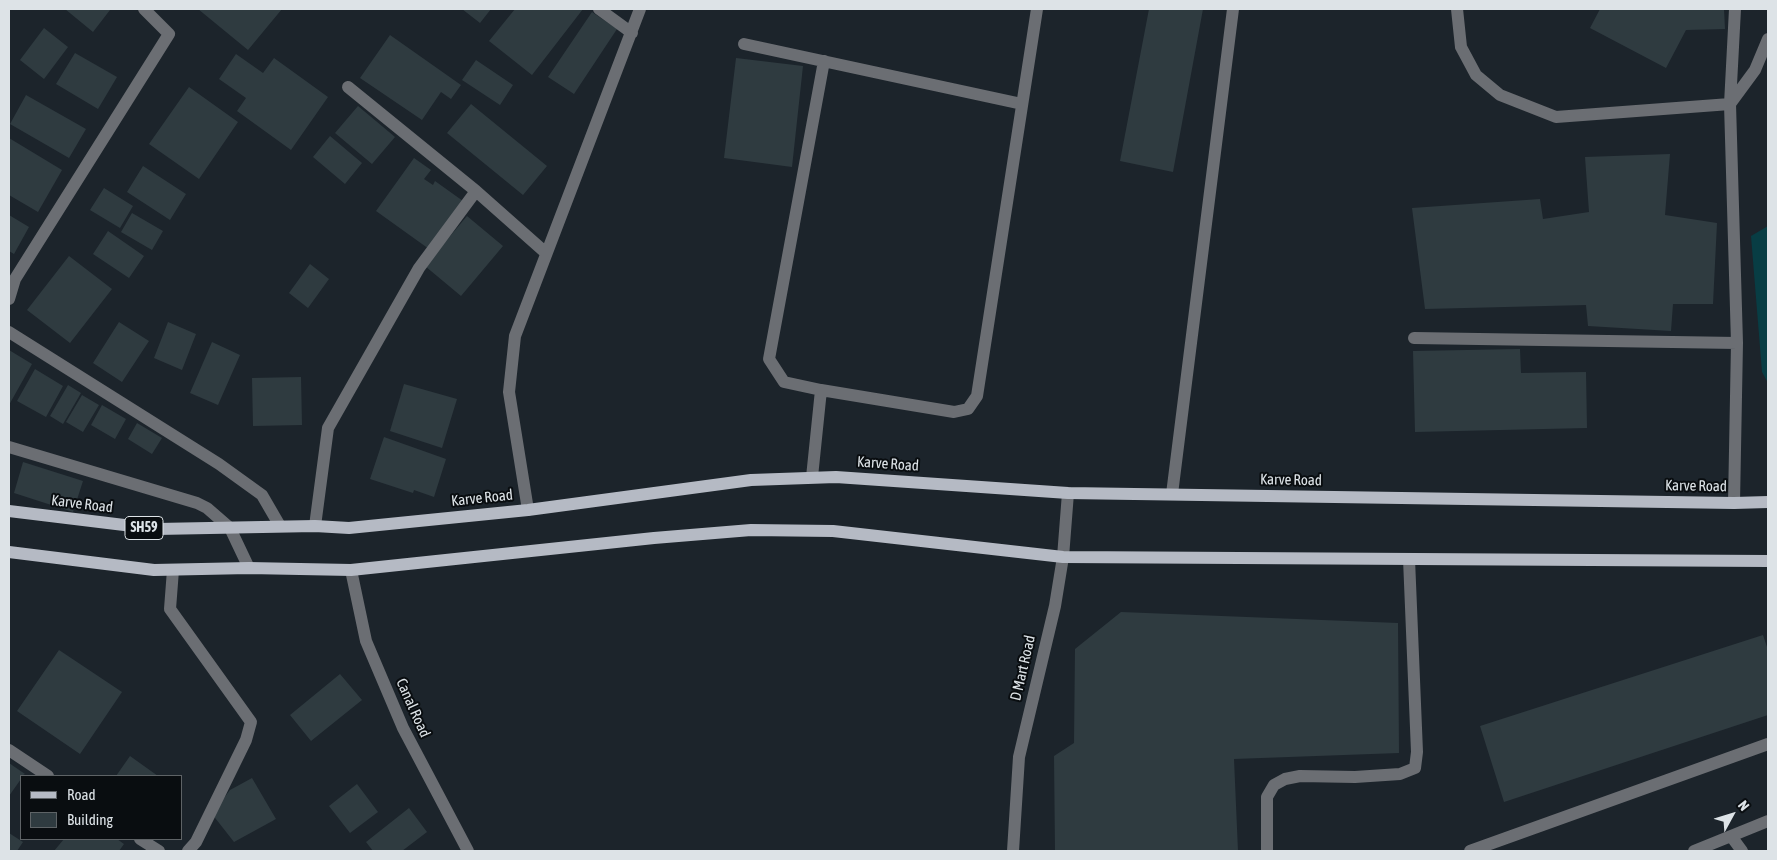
<!DOCTYPE html>
<html>
<head>
<meta charset="utf-8">
<style>
  body { margin:0 }
  #map { position:relative; width:1777px; height:860px; overflow:hidden; background:#1c242b; font-family:"Asap Condensed",sans-serif }
  canvas { display:block }
  .frame { position:absolute; inset:0; border:10px solid #dde3e7; pointer-events:none }
  .legend { position:absolute; left:20px; top:775px; width:162px; height:65px; box-sizing:border-box; background:#090d10; border:1px solid #5e6366; margin:0; padding:6px 9px; list-style:none; font-size:15px; color:#dde3e7 }
  .legend li { display:flex; align-items:center; gap:10px; height:25px }
  .legend b { width:25px; border:1px solid #5e6366 }
  .north { position:absolute; left:1707px; top:790px; width:50px; height:50px; -webkit-text-stroke:4px #090d10; paint-order:stroke; rotate:51deg; font-size:14px; font-weight:700; line-height:20px; text-align:center; color:#dde3e7 }
  .north::after { content:''; display:block; margin:auto; width:18px; height:22px; background:#dde3e7; clip-path:polygon(50% 0,100% 100%,50% 72%,0 100%) }
</style>
</head>
<body>
<div id="map">
<canvas width="1777" height="860"></canvas>
<div class="frame"></div>
<ul class="legend">
<li><b style="height:6px;background:#b5bac4"></b>Road</li>
<li><b style="height:14px;background:#2f3b40"></b>Building</li>
</ul>
<div class="north">N</div>
</div>
<script>
const c = document.querySelector('canvas').getContext('2d');
c.lineJoin = 'round';
function fillPath(path, color) { c.fillStyle = color; c.fill(path, 'evenodd'); }
const toPath = rows => new Path2D(rows.map(r => 'M' + r).join(''));
function trace(path, color, width, dash) { c.strokeStyle = color; c.lineWidth = width; c.lineCap = dash ? 'butt' : 'round'; c.setLineDash(dash || []); c.stroke(path); }
function label(font, color, halo, rows, align = 'center') {
  c.font = font + ' "Asap Condensed",sans-serif'; c.lineWidth = 4; c.setLineDash([]); c.textBaseline = 'middle'; c.strokeStyle = halo; c.fillStyle = color; for (const [text, x, y, turn = 0] of rows) {
    c.save(); c.translate(x, y); c.rotate((+turn || 0) * Math.PI / 180); c.textAlign = isNaN(turn) ? turn : align; if (halo) c.strokeText(text, 0, 0); c.fillText(text, 0, 0); c.restore();
  }
}
fillPath(toPath([
  [1768,226,1768,383,1762,372,1751,236]
]), '#083d44');
fillPath(toPath([
  [65,9,109,9,110,10,93,32],
  [198,9,282,9,248,50],
  [462,9,491,9,480,23],
  [515,9,583,9,532,75,489,41],
  [1149,9,1203,9,1173,172,1120,161],
  [1600,9,1724,9,1725,29,1686,30,1666,68,1590,28],
  [592,12,617,29,574,94,548,77],
  [44,28,68,47,44,79,20,60],
  [390,35,461,85,451,99,441,92,422,120,360,78],
  [75,53,117,77,98,109,56,84],
  [236,54,263,73,274,58,328,97,291,150,237,111,246,98,219,79],
  [736,58,803,66,792,167,724,158],
  [476,60,513,85,500,105,462,80],
  [189,87,238,122,199,179,149,144],
  [26,95,86,129,69,158,10,124],
  [471,104,547,166,523,195,447,133],
  [358,106,395,137,372,164,335,133],
  [330,136,362,163,345,184,313,157],
  [9,138,62,170,38,212,9,195],
  [1670,154,1665,215,1717,223,1713,304,1673,304,1671,331,1588,326,1586,305,1425,309,1412,208,1540,199,1543,219,1589,212,1585,157],
  [414,158,431,170,424,179,433,185,435,181,463,201,429,249,376,211],
  [143,166,186,194,170,220,127,192],
  [104,188,133,206,120,228,90,210],
  [132,213,163,231,152,250,121,232],
  [9,215,29,227,14,254,9,251],
  [467,216,503,246,461,296,425,266],
  [108,231,144,256,129,278,93,254],
  [69,256,112,289,70,343,27,310],
  [310,264,329,279,308,308,289,293],
  [119,322,149,341,122,382,93,363],
  [168,322,196,334,182,370,154,358],
  [212,342,240,355,218,405,190,393],
  [1520,349,1521,373,1586,372,1587,428,1415,432,1413,351],
  [9,350,32,364,9,405],
  [35,369,63,386,46,417,17,401],
  [301,377,302,425,253,426,252,378],
  [404,384,457,399,442,448,390,431],
  [68,385,81,393,63,424,50,416],
  [82,395,99,405,83,432,66,422],
  [102,405,126,419,115,439,91,425],
  [137,423,162,438,152,454,128,439],
  [384,437,446,459,434,497,414,490,413,493,370,479],
  [23,462,83,481,73,512,14,493],
  [1121,612,1398,623,1399,753,1234,759,1238,851,1055,851,1054,756,1074,743,1075,649],
  [1763,635,1768,650,1768,715,1504,802,1480,726],
  [59,650,122,692,80,754,17,711],
  [340,674,362,700,311,741,290,715],
  [130,756,158,776,116,776],
  [9,763,25,774,21,776,21,779,9,796],
  [252,778,276,819,234,842,212,814,230,790],
  [357,784,378,812,350,833,329,806],
  [409,808,427,832,402,851,373,851,366,842],
  [9,833,23,842,17,851,9,851],
  [64,839,117,839,124,844,119,851,54,851]
]), '#2f3b40');
trace(toPath([
  [599,9,632,33],
  [1457,9,1461,47,1476,75,1500,95,1556,117,1730,104,1737,343,1734,503],
  [744,44,1022,104],
  [348,87,476,191,546,253],
  [1730,104,1735,9],
  [1730,104,1755,70,1768,39],
  [9,299,15,279,169,34,144,9],
  [9,332,219,464,262,495,280,526],
  [1414,338,1737,343],
  [821,390,784,382,769,359,824,61],
  [9,447,197,503,207,508,230,528,249,568],
  [812,477,821,390,954,412,968,409,977,396,1037,9],
  [1172,494,1233,9],
  [528,510,509,392,515,336,640,9],
  [315,526,328,428,419,268,476,191],
  [173,570,170,609,251,722,246,740,196,842,188,851],
  [351,570,366,641,403,728,468,851],
  [9,750,48,776],
  [1731,836,1742,851],
  [140,839,159,851],
  [1013,851,1019,757,1055,606,1063,557,1068,493],
  [1267,851,1267,797,1274,785,1285,779,1300,776,1355,777,1400,774,1415,768,1417,752,1409,559],
  [1470,851,1768,744],
  [1694,851,1768,821]
]), '#6b6e73', 12);
trace(toPath([
  [9,511,157,529,315,526,349,528,528,510,751,480,836,477,1068,493,1734,503,1768,502],
  [9,552,154,570,249,568,351,570,654,538,751,530,833,531,1063,557,1768,561]
]), '#b5bac4', 12);
for (const [x, y, w] of [
  [144,528,38]
]) { const box = new Path2D(); box.roundRect(x - w / 2, y - 11.5, w, 23, 4); c.fillStyle = '#090d10'; c.fill(box); trace(box, '#dde3e7', 1); }
label('bold 14px', '#dde3e7', null, [
  ["SH59",144,528]
]);
label('15px', '#dde3e7', '#090d10', [
  ["Karve Road",888,464,4],
  ["Karve Road",1291,480,1],
  ["Karve Road",1696,486,1],
  ["Karve Road",482,498,-6],
  ["Karve Road",82,504,7],
  ["D Mart Road",1023,668,-77],
  ["Canal Road",413,708,66]
]);
</script>
</body>
</html>
